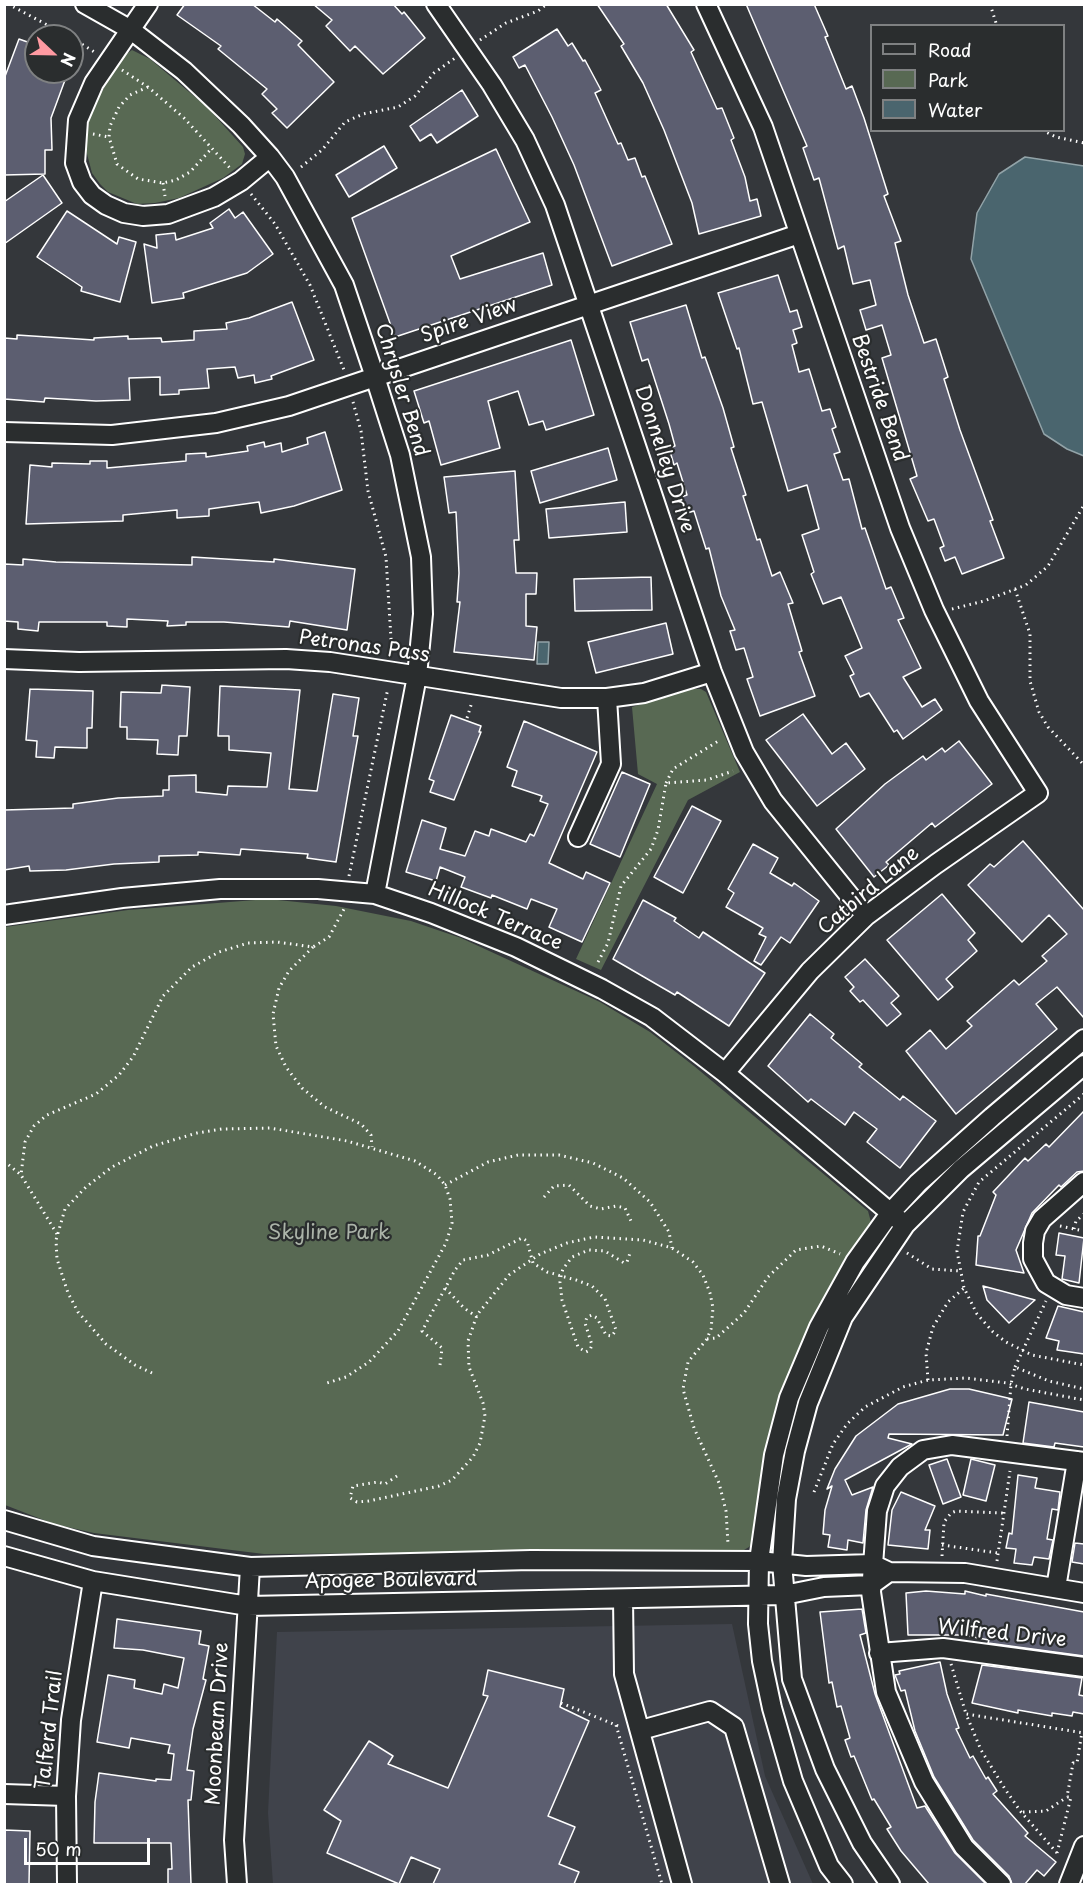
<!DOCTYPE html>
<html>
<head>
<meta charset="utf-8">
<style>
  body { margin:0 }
  #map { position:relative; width:1089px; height:1889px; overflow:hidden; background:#34373b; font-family:"Playpen Sans",sans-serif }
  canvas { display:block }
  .frame { position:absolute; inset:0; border:6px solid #fff; pointer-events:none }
  .legend { position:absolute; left:870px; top:24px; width:195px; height:108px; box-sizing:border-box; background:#2a2d2e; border:2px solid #7f8182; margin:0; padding:8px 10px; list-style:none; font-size:18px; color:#fff }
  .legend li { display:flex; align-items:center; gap:12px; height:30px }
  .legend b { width:30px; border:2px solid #7f8182 }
  .north { position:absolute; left:24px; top:24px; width:60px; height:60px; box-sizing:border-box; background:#2a2d2e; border:2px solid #7f8182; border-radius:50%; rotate:112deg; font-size:16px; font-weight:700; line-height:24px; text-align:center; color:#fff }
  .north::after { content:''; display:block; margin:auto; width:21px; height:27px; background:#ff9aa2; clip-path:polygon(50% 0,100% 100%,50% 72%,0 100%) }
  .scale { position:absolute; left:24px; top:1838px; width:126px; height:27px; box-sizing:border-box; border:3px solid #fff; border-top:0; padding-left:8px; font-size:18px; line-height:21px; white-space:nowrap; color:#fff; -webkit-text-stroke:4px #2a2d2e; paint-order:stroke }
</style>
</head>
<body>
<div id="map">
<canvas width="1089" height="1889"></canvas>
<div class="frame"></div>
<ul class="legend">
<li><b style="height:8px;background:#2a2d2e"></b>Road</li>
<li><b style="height:16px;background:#586953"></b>Park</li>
<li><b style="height:16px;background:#4a656e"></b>Water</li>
</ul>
<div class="north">N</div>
<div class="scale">50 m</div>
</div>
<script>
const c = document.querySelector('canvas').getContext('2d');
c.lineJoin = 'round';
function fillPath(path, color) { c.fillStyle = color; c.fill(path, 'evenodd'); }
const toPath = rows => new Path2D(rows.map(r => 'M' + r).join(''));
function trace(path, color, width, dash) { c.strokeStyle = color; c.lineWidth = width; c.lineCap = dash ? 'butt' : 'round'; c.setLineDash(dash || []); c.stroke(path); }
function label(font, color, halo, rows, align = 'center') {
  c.font = font + ' "Playpen Sans",sans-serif'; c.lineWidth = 4.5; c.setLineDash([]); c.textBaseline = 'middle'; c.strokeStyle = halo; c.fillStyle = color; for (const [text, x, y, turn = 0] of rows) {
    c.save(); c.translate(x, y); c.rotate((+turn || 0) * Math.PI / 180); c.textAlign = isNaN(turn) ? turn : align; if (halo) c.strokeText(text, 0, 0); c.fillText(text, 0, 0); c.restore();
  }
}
fillPath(toPath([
  [732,1624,765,1776,813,1884,273,1884,268,1813,277,1632]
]), '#40434b');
fillPath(toPath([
  [132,50,150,59,207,107,243,147,245,154,242,164,223,178,179,198,155,203,137,204,108,192,100,184,92,173,86,150,89,119,97,100,121,58],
  [691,689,701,689,706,692,740,772,688,800,601,970,576,959,657,784,638,774,632,707],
  [268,899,336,906,411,921,461,938,600,1002,650,1032,694,1066,868,1211,872,1226,815,1318,753,1543,749,1547,744,1550,726,1551,264,1554,94,1533,54,1524,5,1505,5,927,128,910]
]), '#586953');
const water = toPath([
  [1025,157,1084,166,1084,456,1067,449,1044,434,971,259,977,213,999,174,1025,157],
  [538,642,549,642,548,664,537,664,538,642]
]);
fillPath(water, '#4a656e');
trace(water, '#92a3a8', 1.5);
const building = toPath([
  [185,4,252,4,275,22,277,19,302,41,298,45,334,82,287,128,272,113,277,109,262,94,267,89,218,49,221,46,177,15,185,4],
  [313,4,393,4,402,14,404,12,425,38,383,74,355,46,350,51,326,26,332,20,313,4],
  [597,4,666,4,694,50,691,52,717,109,722,108,734,138,731,140,745,177,750,201,757,199,761,216,699,234,692,203,664,130,643,83,621,46,624,44,597,4],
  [746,4,814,4,828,36,825,37,846,89,852,86,864,118,888,194,884,196,901,241,895,243,908,295,924,343,936,339,948,377,944,379,960,430,993,520,990,521,1004,558,962,574,955,557,945,561,940,548,944,546,934,519,928,521,910,479,917,476,882,358,891,355,882,325,866,330,860,310,876,305,870,280,853,284,844,246,838,249,819,178,814,180,803,148,807,146,746,4],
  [557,29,568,46,572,43,583,61,585,60,601,90,595,93,618,144,621,143,628,160,635,158,642,177,645,176,672,244,612,266,574,165,552,117,525,65,519,68,513,57,557,29],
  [19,39,36,45,36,72,68,72,51,118,52,150,45,150,45,174,4,175,4,79,19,39],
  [462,90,478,116,437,143,431,134,420,141,410,126,462,90],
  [384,146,397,168,349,197,336,175,384,146],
  [496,149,530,222,451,256,460,279,543,253,552,285,395,337,352,218,496,149],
  [43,175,62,203,4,244,4,202,43,175],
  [229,209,235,218,243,212,273,254,247,273,183,293,184,298,152,303,144,244,157,248,156,235,175,233,176,240,213,228,210,223,229,209],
  [67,211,117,244,119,237,136,242,120,302,81,291,82,287,37,257,67,211],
  [778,275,790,312,797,310,802,327,793,330,797,343,792,345,799,372,809,369,822,411,830,409,836,427,832,429,840,452,834,454,843,480,849,479,862,529,865,528,886,589,891,587,904,618,898,620,921,668,903,677,922,707,935,699,942,710,903,739,897,730,894,732,869,693,860,697,850,676,854,674,845,656,862,648,841,597,823,604,811,574,814,572,802,535,819,529,807,485,788,491,762,402,753,404,739,348,737,349,718,293,778,275],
  [292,302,314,360,271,376,272,379,255,383,254,375,238,378,235,367,207,369,209,388,179,390,179,394,160,395,160,377,129,378,130,400,96,401,45,398,44,402,4,399,4,338,17,339,17,335,94,340,94,338,128,336,128,339,161,338,162,342,194,340,194,331,227,329,226,323,249,318,292,302],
  [686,305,702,358,705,357,723,408,734,447,731,448,746,495,743,496,757,540,760,539,772,576,780,572,793,603,788,604,802,651,799,652,815,696,760,716,747,679,753,677,744,648,736,650,730,631,735,630,721,596,709,548,706,549,694,511,687,513,681,497,687,495,677,463,674,465,669,448,675,446,669,424,648,359,642,361,630,322,686,305],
  [571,340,594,415,546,430,543,421,529,425,518,391,488,401,500,448,441,465,429,421,424,423,414,391,571,340],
  [325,432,342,490,294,506,261,513,259,502,209,509,209,516,177,518,177,510,123,515,123,521,26,524,30,465,52,467,52,463,90,464,90,461,107,461,107,468,186,461,186,454,206,453,206,457,248,451,247,446,264,442,265,447,281,443,282,452,308,444,307,438,325,432],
  [608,448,617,480,540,503,531,471,608,448],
  [515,471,519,540,514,540,516,573,537,573,536,594,526,594,526,626,537,627,534,660,454,652,460,602,457,602,459,573,456,512,449,513,444,477,515,471],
  [625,502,627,532,549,538,546,509,625,502],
  [192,557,274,562,274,559,355,569,347,630,290,621,289,627,224,622,186,622,186,625,167,626,168,621,127,619,127,627,107,626,107,622,39,622,38,631,18,629,18,622,4,621,4,564,23,565,23,559,56,562,192,565,192,557],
  [651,577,652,610,575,611,574,579,651,577],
  [666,623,673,654,596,673,588,642,666,623],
  [162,685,190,687,187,736,179,736,178,755,157,754,158,740,127,739,127,727,120,727,121,692,161,693,162,685],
  [220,686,300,690,289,789,317,791,333,694,359,698,353,736,358,736,336,862,307,858,308,854,241,849,240,855,198,852,198,855,159,856,159,862,114,864,66,870,30,871,29,866,4,870,4,810,73,808,73,804,118,798,163,796,163,790,169,790,169,776,196,775,196,792,227,795,228,786,267,787,271,753,229,750,229,736,218,736,220,686],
  [30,689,93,691,92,728,87,728,87,748,55,747,54,758,36,757,37,741,26,740,30,689],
  [803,714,832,754,846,743,865,769,817,806,766,740,803,714],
  [451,715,481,726,479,732,481,732,454,800,430,792,434,781,429,779,451,715],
  [524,721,597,752,549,863,583,879,586,872,610,883,582,942,549,927,557,909,531,899,527,909,492,895,491,898,461,887,465,877,440,867,436,881,406,872,422,820,446,828,440,849,465,856,475,831,489,836,491,829,526,842,530,834,534,836,548,804,540,801,542,796,512,786,517,771,507,767,524,721],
  [959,741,992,784,935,827,932,823,886,862,889,865,874,877,836,829,885,784,923,756,926,760,942,748,945,752,959,741],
  [622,772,650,784,620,857,590,844,622,772],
  [692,806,721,821,683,893,654,877,692,806],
  [1023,841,1084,910,1084,1018,1057,987,1036,1004,1057,1029,956,1114,906,1051,930,1030,946,1049,972,1026,967,1021,1014,980,1019,985,1047,961,1042,956,1067,934,1049,915,1022,942,968,885,990,864,994,867,1023,841],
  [753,844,778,858,770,873,792,886,794,883,819,901,790,943,781,937,761,965,754,961,766,937,759,934,763,928,726,907,734,893,728,889,753,844],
  [942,894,975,933,968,940,977,951,946,979,953,987,938,1000,887,940,942,894],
  [643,900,676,918,674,921,699,938,703,932,765,973,729,1026,677,992,675,995,613,959,643,900],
  [865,959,899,996,891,1003,901,1014,887,1026,863,1000,860,1002,850,991,854,987,845,977,865,959],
  [810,1014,834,1034,831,1038,862,1064,859,1067,900,1100,903,1096,936,1121,900,1168,867,1142,877,1129,854,1112,845,1125,811,1099,808,1102,768,1066,810,1014],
  [1084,1111,1084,1171,1077,1172,1061,1187,1059,1185,1032,1213,1016,1250,1024,1273,976,1265,978,1236,980,1236,996,1195,993,1192,1025,1158,1028,1161,1046,1144,1049,1147,1084,1111],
  [1059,1233,1084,1238,1079,1283,1062,1279,1065,1256,1056,1255,1059,1233],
  [983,1286,1035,1300,1009,1323,987,1300,983,1286],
  [1058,1306,1084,1312,1084,1354,1057,1350,1059,1341,1046,1338,1058,1306],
  [950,1389,969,1389,1012,1399,1003,1435,889,1434,888,1438,912,1444,845,1480,852,1495,873,1487,866,1510,863,1543,848,1540,847,1550,828,1547,830,1535,823,1534,825,1510,832,1486,827,1489,835,1469,856,1436,898,1404,950,1389],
  [1029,1402,1084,1412,1084,1447,1055,1443,1054,1447,1023,1443,1029,1402],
  [947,1459,961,1497,943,1504,929,1465,947,1459],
  [971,1459,995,1465,986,1501,963,1495,971,1459],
  [1018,1475,1037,1478,1035,1488,1060,1492,1058,1510,1052,1509,1047,1539,1053,1540,1049,1559,1034,1557,1032,1565,1014,1563,1016,1549,1006,1548,1009,1533,1012,1534,1018,1475],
  [901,1492,935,1506,925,1530,930,1530,928,1549,888,1545,892,1510,901,1492],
  [1075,1543,1084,1544,1084,1564,1072,1562,1075,1543],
  [926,1591,965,1594,965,1591,986,1596,986,1594,1084,1612,1084,1656,988,1643,989,1640,963,1635,908,1635,906,1593,926,1591],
  [862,1609,866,1633,860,1635,875,1694,917,1808,925,1806,955,1853,986,1884,929,1884,901,1851,887,1829,891,1827,874,1799,872,1800,854,1756,851,1757,845,1740,850,1738,841,1706,837,1707,832,1682,829,1683,820,1612,862,1609],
  [117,1619,201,1631,199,1644,209,1646,203,1679,206,1680,193,1729,187,1770,194,1771,191,1800,188,1800,191,1884,168,1884,168,1869,172,1869,171,1843,94,1843,95,1802,99,1773,156,1781,156,1779,171,1780,174,1754,168,1753,170,1745,131,1738,129,1748,97,1742,108,1675,135,1680,134,1688,162,1694,164,1684,178,1688,184,1658,143,1650,114,1648,117,1619],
  [940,1662,947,1694,959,1728,956,1729,970,1758,973,1756,986,1779,988,1777,997,1791,993,1794,1028,1833,1025,1836,1056,1862,1044,1876,1037,1870,1025,1884,1012,1884,1009,1876,973,1840,934,1777,915,1731,905,1690,901,1691,895,1675,900,1674,899,1671,940,1662],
  [982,1665,1082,1678,1079,1695,1084,1696,1084,1714,1073,1712,1072,1716,1052,1713,1052,1716,1018,1710,1018,1713,972,1703,982,1665],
  [488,1670,564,1689,560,1707,589,1721,548,1816,575,1827,559,1864,579,1872,574,1884,433,1884,440,1869,411,1857,399,1884,327,1853,341,1821,324,1810,369,1741,393,1756,388,1764,448,1788,488,1696,483,1695,488,1670],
  [4,1830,30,1831,29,1884,4,1884,4,1830]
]);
fillPath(building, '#5c5e70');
trace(building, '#fff', 1.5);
const minor = toPath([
  [85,4,131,30,184,71,241,125,270,157,285,177,344,285,375,377,400,455,421,557,423,614,417,676,375,894],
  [148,4,94,83,78,120,75,163,82,182,92,195,106,205,124,213,143,216,168,214,214,197,241,181,270,157],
  [436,4,492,85,525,140,555,205,712,672,744,752,773,801,866,916],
  [706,4,763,127,900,528,934,610,979,701,1038,793,936,864,866,916,810,971,725,1073],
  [4,432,112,435,216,423,289,406,799,234],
  [4,659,79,662,286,659,330,662,561,698,607,698,644,693,712,672],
  [578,837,611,764,607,698],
  [4,915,122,898,220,889,318,889,375,894,431,913,516,947,602,989,652,1017,725,1073,905,1225],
  [1084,1182,1042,1219,1035,1231,1033,1243,1033,1259,1046,1283,1066,1295,1084,1298],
  [4,1520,93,1546,250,1567,531,1560,759,1561,806,1566,872,1564,889,1572,965,1573,1084,1593],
  [4,1556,93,1581,248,1606,784,1595,824,1587,871,1585,889,1572],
  [1056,1588,1077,1461],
  [623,1599,624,1674,682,1884],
  [879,1653,943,1648,1084,1667],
  [641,1730,710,1711,734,1727,780,1884],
  [4,1794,66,1796],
  [67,1884,66,1796,71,1720,93,1581],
  [237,1884,234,1840,250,1567],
  [843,1884,829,1866,793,1781,772,1708,762,1661,758,1624,759,1561,774,1455,789,1398,819,1327,855,1262,891,1212,918,1183,992,1117,1084,1039],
  [890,1884,862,1843,825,1769,792,1679,782,1563,786,1499,795,1451,808,1403,843,1317,905,1225,961,1169,1084,1065],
  [1001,1884,964,1847,924,1782,886,1692,871,1592,877,1511,885,1486,900,1467,923,1450,952,1445,1084,1462],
  [1069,1884,1084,1846]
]);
trace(minor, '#fff', 22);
trace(toPath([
  [8,4,68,36],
  [990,4,997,26],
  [72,38,96,53],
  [480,40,506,23,538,11,547,4],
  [122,70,148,87,184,118,230,168],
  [148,87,130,95,119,107,110,126,109,137,117,164,138,179,163,183,176,180,190,172,212,148],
  [1042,130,1056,137,1084,143],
  [93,134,109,137],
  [301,167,322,150,345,122,363,114,398,107,415,96,434,73,455,58],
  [163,183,165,196],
  [251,194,275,224,310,285,344,370],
  [353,402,361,431,368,491,386,557,392,655],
  [1015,589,1030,634,1030,681,1039,712,1048,727,1084,765],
  [952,609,984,601,1026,585,1048,566,1084,505],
  [467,718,472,702],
  [666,783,673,769,720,740],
  [349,876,388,688],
  [313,947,289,971,279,988,273,1014,276,1046,286,1067,302,1088,325,1107,361,1124,371,1135,372,1147],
  [598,962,608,943,621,886,651,849,658,830,666,783,707,780,733,771],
  [1084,1094,979,1182,963,1212,957,1251,964,1288,977,1314,993,1332,1006,1342,1032,1355,1084,1365],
  [4,1161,21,1175],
  [445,1185,488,1162,518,1155,559,1155,593,1163,623,1178,650,1202,669,1232,672,1248],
  [544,1197,554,1186,569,1185,590,1206,601,1209,616,1206,625,1208,631,1221],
  [1060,1226,1084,1231],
  [1074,1229,1076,1221,1084,1214],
  [57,1234,21,1175,25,1142,34,1126,47,1115,96,1094,119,1075,133,1057,163,996,192,967,219,952,248,943,277,942,313,947,329,937,344,909],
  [907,1253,932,1269,960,1271],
  [445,1288,464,1308,477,1317],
  [707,1339,716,1338,744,1313,768,1277,796,1250,821,1246,840,1254],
  [440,1365,442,1348,422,1331,455,1270,463,1260,488,1255,522,1238,527,1241,533,1263,547,1272,555,1274,561,1276,576,1280,592,1286,605,1299,616,1330,612,1336,606,1335,597,1318,592,1315,587,1317,585,1323,592,1345,590,1350,586,1352,578,1347,562,1300,560,1282,561,1276,561,1275,563,1269,572,1257,589,1250,605,1251,624,1263,627,1262,630,1253],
  [1015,1367,1046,1301],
  [152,1373,135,1365,106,1344,78,1312,68,1293,57,1259,56,1240,65,1209,86,1187,112,1167,153,1146,197,1133,222,1129,270,1128,347,1141,415,1161,437,1175,445,1185,450,1199,452,1223,446,1243,398,1331,369,1362,346,1377,327,1383,326,1387],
  [928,1380,926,1353,933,1327,948,1302,964,1288],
  [1007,1436,1011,1384,1015,1367,1049,1381,1084,1389],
  [397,1476,385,1484,378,1482,353,1486,350,1498,357,1502,369,1501,439,1486,452,1480,473,1457,480,1443,485,1416,483,1403,469,1367,468,1341,477,1315,509,1275,540,1254,567,1243,594,1237,643,1240,672,1248,693,1262,703,1275,710,1293,713,1308,711,1329,707,1339,688,1362,683,1389,694,1428,719,1483,726,1511,728,1544],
  [814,1492,833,1444,847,1424,865,1407,903,1387,928,1380,966,1378,1007,1383,1025,1389,1084,1400],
  [942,1545,998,1553],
  [942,1556,944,1522,951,1513,956,1511,1004,1513],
  [997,1561,1010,1471],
  [951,1664,966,1714],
  [561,1703,621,1727],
  [616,1725,662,1884],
  [1023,1812,1046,1811,1067,1797],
  [1057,1853,1021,1812,1005,1789,981,1750,966,1714,1084,1733],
  [1057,1853,1071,1797,1067,1797,1073,1763,1077,1763,1082,1732]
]), '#fff', 3, [1.5, 4.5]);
trace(minor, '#2a2d2e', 18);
label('20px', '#fff', '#2a2d2e', [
  ["Spire View",469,321,-19],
  ["Chrysler Bend",401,390,73],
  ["Bestride Bend",879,398,71],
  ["Donnelley Drive",664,459,72],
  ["Petronas Pass",364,647,8],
  ["Catbird Lane",869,891,-40],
  ["Hillock Terrace",495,917,23],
  ["Apogee Boulevard",391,1581,-1],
  ["Wilfred Drive",1002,1634,6],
  ["Moonbeam Drive",218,1724,-87],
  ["Talferd Trail",50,1730,-84]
]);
label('20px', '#acb4a9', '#2a2d2e', [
  ["Skyline Park",329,1233]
]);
</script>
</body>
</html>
